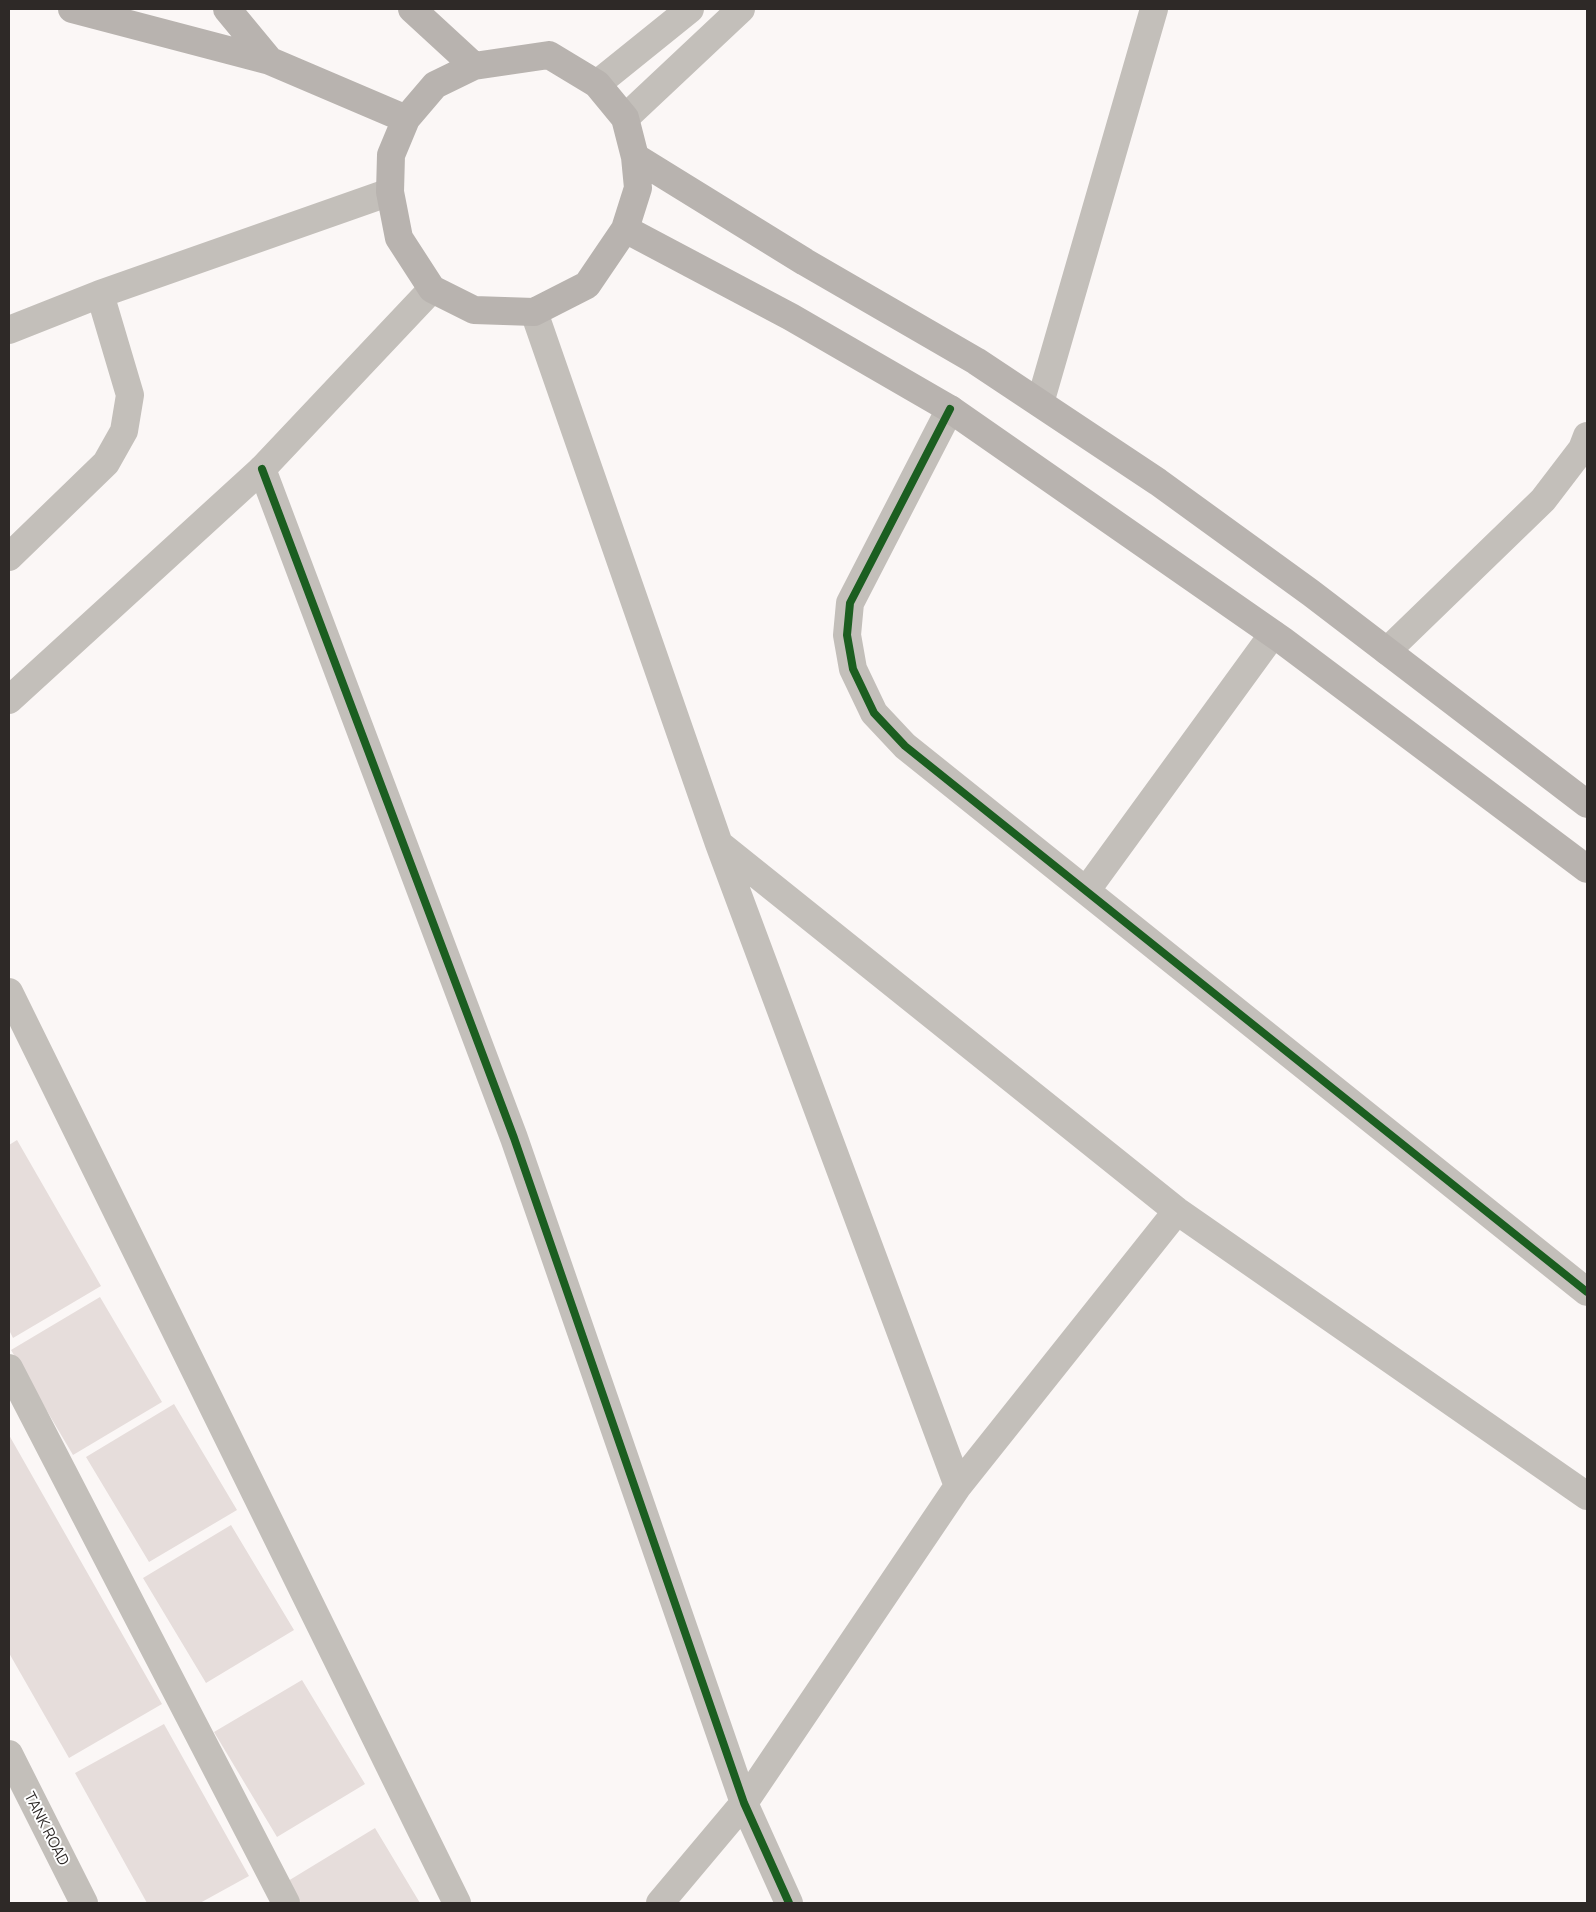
<!DOCTYPE html>
<html>
<head>
<meta charset="utf-8">
<style>
  body { margin:0 }
  #map { position:relative; width:1596px; height:1912px; overflow:hidden; background:#fbf7f6; font-family:Manrope,sans-serif }
  canvas { display:block }
  .frame { position:absolute; inset:0; border:10px solid #2e2927; pointer-events:none }
</style>
</head>
<body>
<div id="map">
<canvas width="1596" height="1912"></canvas>
<div class="frame"></div>
</div>
<script>
const c = document.querySelector('canvas').getContext('2d');
c.lineJoin = 'round';
function fillPath(path, color) { c.fillStyle = color; c.fill(path, 'evenodd'); }
const toPath = rows => new Path2D(rows.map(r => 'M' + r).join(''));
function trace(path, color, width, dash) { c.strokeStyle = color; c.lineWidth = width; c.lineCap = dash ? 'butt' : 'round'; c.setLineDash(dash || []); c.stroke(path); }
function label(font, color, halo, rows, align = 'center') {
  c.font = font + ' Manrope,sans-serif'; c.lineWidth = 4; c.setLineDash([]); c.textBaseline = 'middle'; c.strokeStyle = halo; c.fillStyle = color; for (const [text, x, y, turn = 0] of rows) {
    c.save(); c.translate(x, y); c.rotate((+turn || 0) * Math.PI / 180); c.textAlign = isNaN(turn) ? turn : align; if (halo) c.strokeText(text, 0, 0); c.fillText(text, 0, 0); c.restore();
  }
}
fillPath(toPath([
  [17,1140,101,1286,13,1338,9,1330,9,1145],
  [100,1297,162,1402,73,1455,11,1350],
  [174,1404,237,1510,149,1562,86,1457],
  [9,1435,162,1704,69,1758,9,1653],
  [231,1525,294,1630,206,1683,143,1578],
  [302,1680,365,1784,277,1837,214,1732],
  [164,1724,249,1876,200,1903,147,1903,75,1773],
  [375,1828,420,1903,301,1903,288,1881]
]), '#e6dddb');
trace(toPath([
  [534,312,719,844,958,1486],
  [9,330,100,294,390,192],
  [1040,403,1154,9],
  [950,409,850,603,847,635,853,669,874,713,905,746,1587,1292],
  [262,469,514,1138,744,1803,789,1903],
  [9,557,106,463,124,431,130,395,100,294],
  [1387,651,1543,500,1582,449,1587,436],
  [719,844,1177,1211,1587,1496],
  [1086,891,1273,634],
  [9,992,457,1903],
  [9,1368,286,1903],
  [9,1754,84,1903],
  [660,1903,744,1803,958,1486,1177,1211]
]), '#c3bfba', 28);
trace(toPath([
  [597,84,690,9],
  [625,118,741,9],
  [9,700,262,469,432,289]
]), '#c3bfba', 28);
trace(toPath([
  [72,9,270,61],
  [227,9,270,61,406,119],
  [412,9,474,66],
  [549,55,597,84,625,118,635,157,638,188,625,229,587,285,534,312,474,310,432,289,399,238,390,192,391,155,406,119,435,85,474,66,549,55],
  [635,157,805,262,976,361,1158,482,1311,593,1587,804],
  [625,229,791,317,950,409,1282,640,1587,869]
]), '#b8b3af', 28);
trace(toPath([
  [950,409,850,603,847,635,853,669,874,713,905,746,1587,1292],
  [262,469,514,1138,744,1803,789,1903]
]), '#1b5e20', 8);
label('15px', '#2e2927', '#fff', [
  ["TANK ROAD",46,1829,63]
]);
</script>
</body>
</html>
